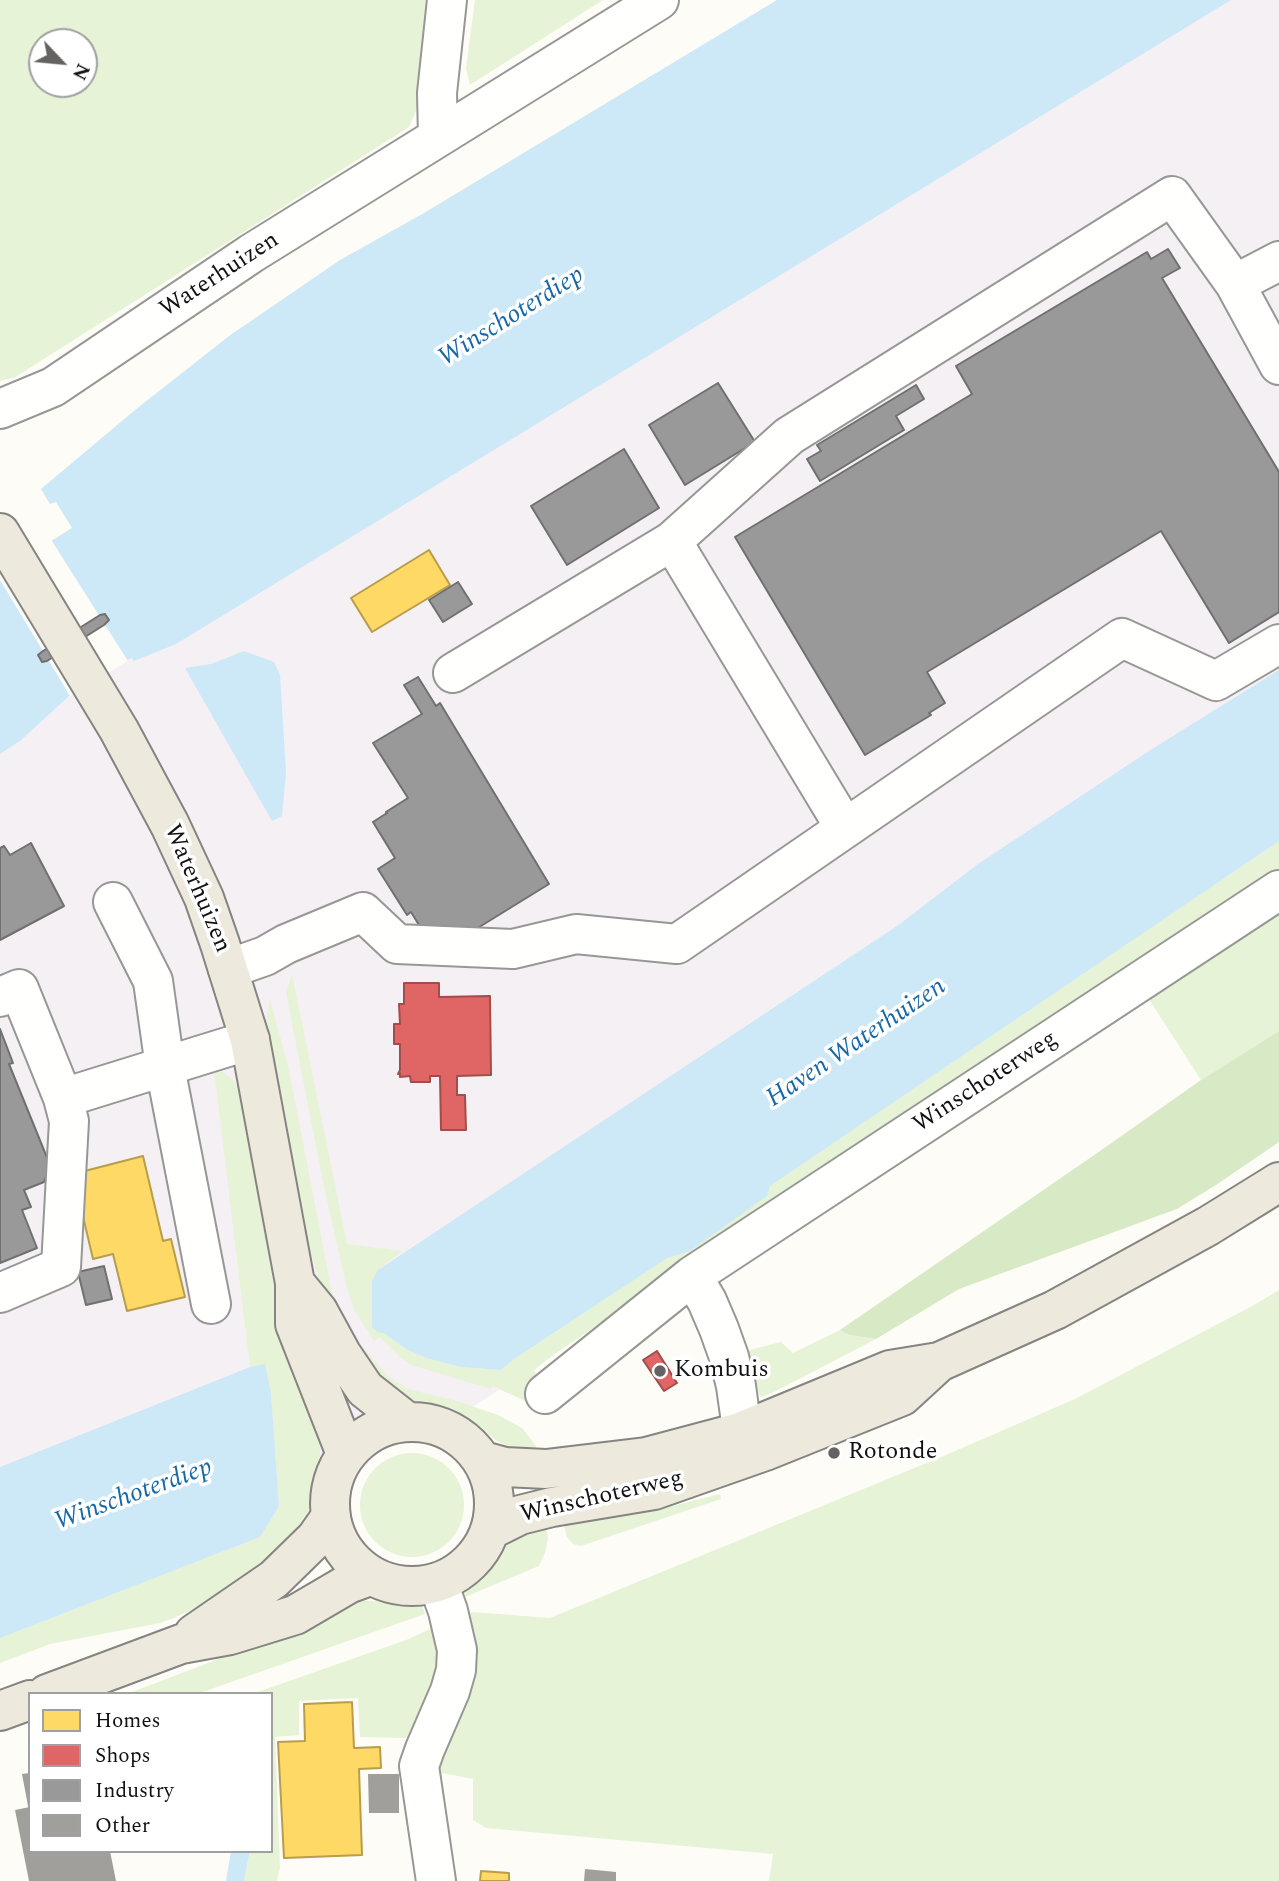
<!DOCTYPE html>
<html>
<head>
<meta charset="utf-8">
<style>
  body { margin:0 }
  #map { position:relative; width:1279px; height:1881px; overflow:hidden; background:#fdfcf7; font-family:Spectral,serif }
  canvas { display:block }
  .legend { position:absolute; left:28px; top:1692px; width:245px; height:161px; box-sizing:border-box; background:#fff; border:2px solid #a0a0a0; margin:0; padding:9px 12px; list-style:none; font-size:21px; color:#111 }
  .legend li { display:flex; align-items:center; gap:14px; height:35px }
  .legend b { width:35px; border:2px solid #a0a0a0 }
  .north { position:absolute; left:28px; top:28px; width:70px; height:70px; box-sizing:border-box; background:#fff; border:2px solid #a0a0a0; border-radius:50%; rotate:116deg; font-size:19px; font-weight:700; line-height:28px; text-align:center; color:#111 }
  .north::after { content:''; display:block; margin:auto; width:24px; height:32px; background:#646362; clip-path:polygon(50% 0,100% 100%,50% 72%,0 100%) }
</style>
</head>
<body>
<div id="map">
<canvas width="1279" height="1881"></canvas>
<ul class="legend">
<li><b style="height:19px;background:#ffd966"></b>Homes</li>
<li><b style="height:19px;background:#e06666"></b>Shops</li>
<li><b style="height:19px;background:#999"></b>Industry</li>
<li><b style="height:19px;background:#a19f9c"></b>Other</li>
</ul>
<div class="north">N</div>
</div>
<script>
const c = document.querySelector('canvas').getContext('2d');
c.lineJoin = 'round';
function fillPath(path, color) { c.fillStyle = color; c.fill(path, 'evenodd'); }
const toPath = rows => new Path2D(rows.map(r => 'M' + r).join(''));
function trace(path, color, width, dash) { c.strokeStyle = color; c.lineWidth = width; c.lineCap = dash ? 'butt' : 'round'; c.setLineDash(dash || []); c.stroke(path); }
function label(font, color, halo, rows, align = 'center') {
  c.font = font + ' Spectral,serif'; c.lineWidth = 7; c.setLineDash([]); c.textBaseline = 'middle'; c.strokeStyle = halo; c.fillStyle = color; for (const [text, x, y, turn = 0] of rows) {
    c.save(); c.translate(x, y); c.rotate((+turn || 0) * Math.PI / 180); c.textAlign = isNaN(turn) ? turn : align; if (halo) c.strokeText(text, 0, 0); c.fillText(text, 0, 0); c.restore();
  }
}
fillPath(toPath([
  [1061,0,1279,0,1279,860,519,1377,461,1414,439,1406,414,1401,366,1411,350,1423,320,1456,309,1511,262,1549,0,1652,0,678]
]), '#f5f0f3');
fillPath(toPath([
  [0,0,429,0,422,97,409,127,14,378,0,381],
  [42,42,84,42,84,84,42,84],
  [475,0,603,0,470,85,466,68],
  [1279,841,1279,879,728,1236,552,1356,534,1370,543,1389,528,1402,492,1386,491,1389,411,1365,400,1357,380,1337,374,1341,354,1309,347,1288,324,1187,296,1044,286,992,292,974,347,1244,402,1251,378,1270,373,1281,373,1316,384,1332,396,1342,406,1349,426,1358,461,1367,501,1370,514,1359,667,1257,690,1251,766,1196,770,1186],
  [1279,906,1279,1031,1201,1080,1145,993],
  [270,1000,289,1070,331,1288,334,1302,351,1334,389,1377,408,1389,457,1401,498,1415,511,1422,522,1428,530,1438,536,1447,538,1455,523,1453,497,1441,461,1414,439,1406,414,1401,392,1390,375,1374,347,1339,327,1305,311,1253,267,1030,266,1019],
  [214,1070,221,1071,233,1080,240,1091,244,1103,257,1170,278,1318,319,1425,320,1456,306,1524,297,1540,212,1600,176,1617,160,1623,50,1644,0,1663,0,1638,260,1537,279,1506,271,1394,265,1365,250,1367],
  [1279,1290,1279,1881,769,1881,773,1854,486,1828,473,1820,473,1779,437,1772,465,1621,472,1612,550,1618,946,1455,1075,1399,1254,1305],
  [840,1330,849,1335,876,1339,772,1393,761,1397,757,1389,746,1392,742,1352,781,1342,793,1353],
  '360 1505a52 52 0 1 1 104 0a52 52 0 1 1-104 0Z',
  [720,1494,721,1499,581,1546,573,1544,567,1537,562,1517,632,1512,664,1508],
  [546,1522,548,1539,545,1553,539,1566,465,1597,462,1593,482,1575,503,1548,515,1538],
  [357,1600,422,1604,425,1614,197,1694,127,1694,268,1640],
  [434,1627,444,1646,417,1735,405,1738,360,1737,358,1698,299,1701,299,1735,275,1737,280,1868,277,1881,244,1881,250,1851,271,1851,271,1694,252,1694,409,1639]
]), '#e7f3d7');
fillPath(toPath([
  [1279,1031,1279,1142,1216,1185,1177,1209,959,1289,876,1339,849,1335,840,1330,1100,1151,1201,1080]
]), '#d8eac5');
fillPath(toPath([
  [777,0,1231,0,176,644,134,661,132,658,129,659,70,695,21,740,0,754,0,573,72,528,56,502,50,504,41,489,135,410,229,336,340,260,424,213],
  [244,651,274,662,280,675,286,773,282,816,272,821,185,668,211,664],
  [1279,670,1279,841,770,1186,767,1196,690,1251,667,1258,514,1359,501,1370,461,1367,426,1358,406,1349,384,1333,378,1332,372,1327,372,1281,378,1270,900,924,978,864,1149,751],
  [265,1364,271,1394,279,1506,260,1537,0,1638,0,1467,250,1367],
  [231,1851,250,1851,244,1881,226,1881]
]), '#cde8f7');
fillPath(toPath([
  [50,538,128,661,70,696,0,580,0,569]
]), '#fdfcf7');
const homes = toPath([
  [429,550,450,585,372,632,351,598,429,550],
  [143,1156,163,1241,171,1239,185,1297,127,1311,113,1254,93,1259,73,1174,143,1156],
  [352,1702,354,1748,380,1747,381,1768,359,1769,362,1855,284,1858,278,1742,305,1741,304,1704,352,1702],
  [481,1871,509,1873,509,1881,480,1881,481,1871]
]);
fillPath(homes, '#ffd966');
trace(homes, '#b89d4c', 2);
const shops = toPath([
  [404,983,439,983,439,997,490,996,491,1075,457,1076,457,1095,465,1095,466,1130,441,1130,440,1076,430,1076,430,1082,411,1082,410,1076,400,1077,400,1073,398,1074,400,1070,400,1044,394,1044,394,1024,400,1024,399,1004,404,1004,404,983],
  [657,1351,677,1383,664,1391,643,1360,657,1351]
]);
fillPath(shops, '#e06666');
trace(shops, '#a24c4c', 2);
const industry = toPath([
  [1168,249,1180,268,1162,278,1279,472,1279,612,1229,643,1161,531,927,672,945,703,929,713,931,715,865,755,735,537,972,394,956,366,1147,252,1151,259,1168,249],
  [718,383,755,442,685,485,649,425,718,383],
  [916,385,924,399,896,416,904,430,820,481,807,459,821,451,817,445,916,385],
  [624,449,659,508,567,565,531,506,624,449],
  [458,582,472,604,443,622,429,600,458,582],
  [105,614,109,620,104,625,47,661,42,662,38,655,43,651,100,615,105,614],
  [418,677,436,706,440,703,549,884,455,942,446,926,427,938,411,912,407,915,378,869,395,858,373,822,387,813,386,812,408,798,373,743,422,714,404,685,418,677],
  [31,843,64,906,0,940,0,848,4,846,10,855,31,843],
  [0,1029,13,1063,9,1064,50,1165,44,1182,24,1190,31,1207,22,1210,37,1248,0,1263,0,1029],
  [104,1266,112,1299,86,1305,78,1272,104,1266]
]);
fillPath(industry, '#999');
trace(industry, '#707070', 2);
fillPath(toPath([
  [30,1773,30,1806,28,1806,22,1774],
  [368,1774,399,1774,399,1813,369,1813],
  [30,1807,30,1851,110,1851,116,1881,29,1881,15,1810],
  [585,1869,616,1872,616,1881,584,1881]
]), '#a19f9c');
const minor = toPath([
  [438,137,437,93,447,0],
  [1235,284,1279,261],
  [0,409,53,387,252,253,659,0],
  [672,541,845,828],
  [453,673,672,541,789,436,1172,196,1235,284,1279,365],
  [113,902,153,981,165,1067,211,1304],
  [228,969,265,956,286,944,363,912,397,944,513,949,576,934,677,944,1122,638,1216,681,1279,644],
  [0,997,19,989,63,1098,69,1121,61,1267,0,1293],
  [63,1098,250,1040],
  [692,1276,707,1301,719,1329,729,1357,736,1386,740,1415,740,1432],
  [545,1394,692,1276,1279,890],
  [436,1881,419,1766,425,1749,450,1691,456,1670,457,1650,448,1611,438,1583]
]);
const major = toPath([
  [0,533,119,730,170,825,204,898,220,944,250,1040,295,1283,295,1324,346,1454],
  [295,1283,318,1311,342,1355,365,1389,407,1422],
  '330 1504a82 82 0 1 1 164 0a82 82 0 1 1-164 0Z',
  [483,1461,505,1467,546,1469,646,1457,740,1432,890,1370,939,1362,1055,1310,1208,1226,1279,1182],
  [490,1530,520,1515,552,1507,654,1490,765,1451,902,1396,939,1362],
  [194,1634,274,1579,316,1538,330,1518],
  [47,1694,181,1644,230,1635,295,1615,348,1584,370,1576],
  [0,1711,30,1700]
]);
trace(minor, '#979795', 42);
trace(major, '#858482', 42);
trace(minor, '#fffffe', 38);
trace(major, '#ede9dc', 38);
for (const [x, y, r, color] of [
  [660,1371,7,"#646362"],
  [834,1453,7,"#646362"]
]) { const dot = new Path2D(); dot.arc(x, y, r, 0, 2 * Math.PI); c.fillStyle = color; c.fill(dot); trace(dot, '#fff', 2.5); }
label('24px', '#111', '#fff', [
  ["Waterhuizen",220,276,-33],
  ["Waterhuizen",196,889,67],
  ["Winschoterweg",986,1083,-33],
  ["Winschoterweg",602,1498,-13]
]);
label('24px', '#111', '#fff', [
  ["Kombuis",674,1371],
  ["Rotonde",848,1453]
], 'left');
label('italic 26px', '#1768a6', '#fff', [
  ["Winschoterdiep",512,318,-32],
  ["Haven Waterhuizen",857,1044,-34],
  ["Winschoterdiep",134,1496,-20]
]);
</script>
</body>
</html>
